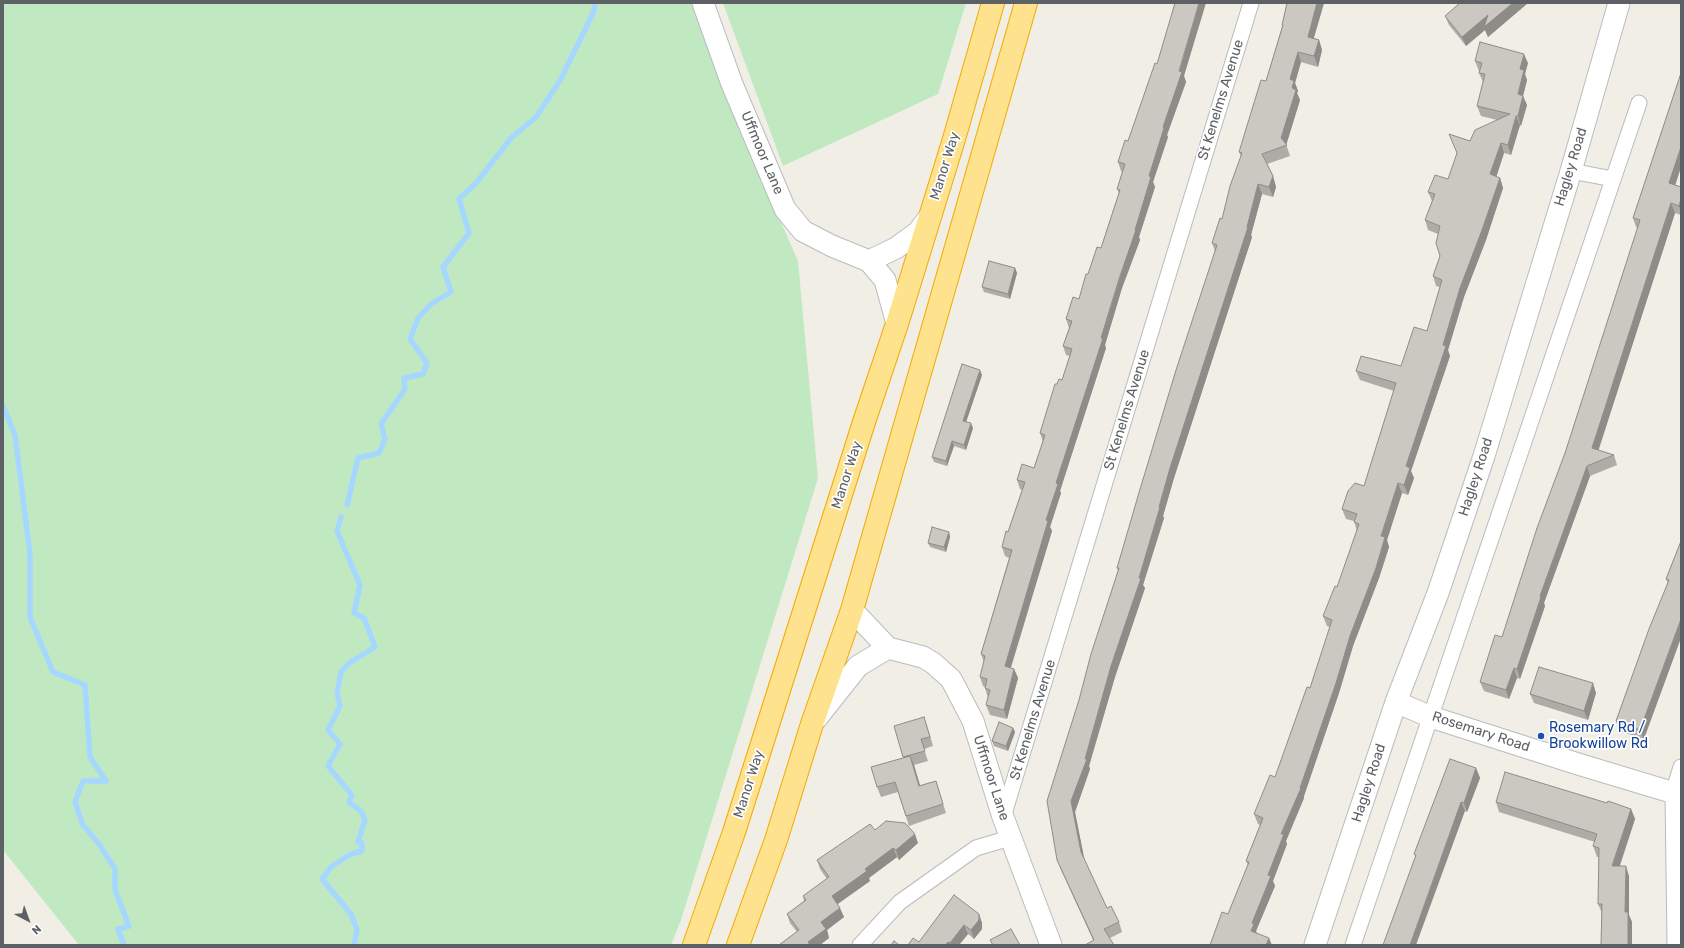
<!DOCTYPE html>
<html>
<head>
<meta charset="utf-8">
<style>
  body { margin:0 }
  #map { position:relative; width:1684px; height:948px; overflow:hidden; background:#f0eee5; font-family:Rubik,sans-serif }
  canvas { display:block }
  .frame { position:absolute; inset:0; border:4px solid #5d6166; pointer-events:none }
  .north { position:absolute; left:8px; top:900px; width:40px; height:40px; -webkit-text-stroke:3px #fff; paint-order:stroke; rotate:139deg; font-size:11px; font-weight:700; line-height:16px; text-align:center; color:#5d6166 }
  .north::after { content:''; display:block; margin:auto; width:14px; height:18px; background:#5d6166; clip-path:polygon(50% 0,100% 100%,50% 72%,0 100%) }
</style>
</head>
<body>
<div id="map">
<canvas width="1684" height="948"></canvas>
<div class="frame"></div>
<div class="north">N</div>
</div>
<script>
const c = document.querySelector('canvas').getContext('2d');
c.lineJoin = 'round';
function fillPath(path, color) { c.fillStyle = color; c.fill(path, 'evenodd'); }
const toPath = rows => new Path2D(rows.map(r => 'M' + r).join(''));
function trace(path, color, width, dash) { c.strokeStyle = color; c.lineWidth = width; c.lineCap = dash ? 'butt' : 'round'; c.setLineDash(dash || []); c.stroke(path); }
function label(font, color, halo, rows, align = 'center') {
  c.font = font + ' Rubik,sans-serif'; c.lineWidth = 3.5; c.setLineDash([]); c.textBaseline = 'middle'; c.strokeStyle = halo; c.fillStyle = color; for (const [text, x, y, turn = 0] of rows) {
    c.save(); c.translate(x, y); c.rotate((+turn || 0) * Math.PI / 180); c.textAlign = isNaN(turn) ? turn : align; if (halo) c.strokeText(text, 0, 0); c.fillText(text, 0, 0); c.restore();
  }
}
fillPath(toPath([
  [3,3,693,3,720,83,798,261,818,478,681,920,671,945,79,945,3,850],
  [723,3,966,3,938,94,783,166]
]), '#c1e9c1');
trace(toPath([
  [3,406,15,435,24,506,30,554,30,617,53,672,85,685,90,757,106,781,83,781,75,802,83,825,99,844,115,869,115,890,129,926,118,929,124,945],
  [347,505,358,458,379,453,385,439,381,424,405,389,404,378,423,374,427,363,410,339,418,318,431,304,451,292,443,267,469,233,459,199,477,182,511,138,536,117,561,79,594,11,595,3],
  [341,517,337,531,360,585,354,613,364,618,375,647,349,663,341,672,337,693,340,706,328,730,340,744,328,766,352,795,349,802,361,811,365,820,358,842,362,843,362,851,351,854,332,866,322,879,351,914,357,930,354,945]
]), '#a6d8ff', 5.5);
const street = toPath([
  [1571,171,1613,179],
  [1003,817,1251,3],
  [860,945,900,902,976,848,1010,838],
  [1353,945,1639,103],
  [1675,945,1673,793,1681,767]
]);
const secondary = toPath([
  [703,3,732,84,785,209,803,231,832,246,869,261,885,280,897,324],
  [869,261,896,248,918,232,931,215],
  [852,610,888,648,923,657,933,663,951,679,973,721,1003,817,1051,945],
  [1396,702,1431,717,1578,764,1681,795],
  [816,719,858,666,888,648],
  [1315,945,1396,702,1438,593,1484,456,1571,171,1619,3]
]);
const highway = toPath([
  [694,945,734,832,864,422,897,324,954,139,993,3],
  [738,945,776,840,812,724,852,610,1026,3]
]);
trace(street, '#b8bbc0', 17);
trace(secondary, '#b9bcc2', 23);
trace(highway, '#f5a900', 24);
trace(street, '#fff', 15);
trace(secondary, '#fff', 21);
trace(highway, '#ffe28d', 22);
fillPath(toPath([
  [1287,3,1324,3,1314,38,1319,40,1322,50,1318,67,1301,62,1295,83,1298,91,1297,93,1300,100,1286,144,1290,156,1267,164,1273,176,1276,187,1273,197,1262,194,1251,235,1252,237,1174,478,1163,516,1164,518,1143,585,1145,588,1115,677,1089,766,1090,769,1075,812,1084,859,1107,908,1119,922,1122,932,1110,938,1093,940,1061,870,1057,860,1079,700,1118,571,1117,568,1215,251,1212,243,1222,219,1241,156,1239,152,1266,81,1282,27,1282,25],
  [1460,3,1528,3,1488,37,1485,30,1466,46,1449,25,1445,16],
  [1475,61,1528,63,1525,74,1527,80,1523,96,1527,105,1521,126,1520,125,1511,155,1504,153,1496,177,1500,178,1503,188,1486,240,1464,297,1448,350,1450,356,1411,471,1414,478,1408,495,1402,493,1387,540,1389,547,1379,578,1353,646,1339,693,1304,796,1304,798,1286,841,1287,844,1273,881,1275,886,1256,931,1257,933,1272,945,1228,914,1248,865,1246,861,1260,825,1258,824,1254,814,1275,777,1310,688,1330,627,1327,626,1323,616,1337,587,1357,531,1354,521,1346,519,1342,509,1364,486,1394,391,1360,380,1356,371,1401,366,1427,331,1440,287,1436,286,1433,276,1440,256,1438,234,1428,230,1425,220,1432,201,1428,192,1448,179,1470,141,1497,120,1481,116,1477,106,1483,83,1483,82,1479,73,1479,71],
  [1681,73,1681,167,1675,185,1681,187,1681,215,1675,213,1598,450,1614,455,1617,465,1590,476,1544,603,1545,606,1520,679,1517,678,1509,699,1484,691,1480,682,1502,637,1565,453,1638,228,1636,227,1633,218],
  [1184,76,1186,82,1167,135,1168,137,1153,182,1155,187,1139,237,1140,240,1122,288,1105,345,1106,348,1060,491,1061,493,1050,527,1052,531,1011,668,1014,669,1018,678,1007,719,990,715,986,705,988,698,985,688,985,687,983,686,980,677,984,662,981,654,1009,558,1005,556,1002,547,1008,532,1022,490,1020,489,1017,480,1034,468,1043,442,1040,433,1057,384,1062,380,1070,356,1066,355,1063,346,1069,328,1066,319,1079,299,1088,274,1101,248,1119,193,1117,189,1122,172,1121,171,1118,162,1128,141],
  [1015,268,1017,273,1010,299,984,292,982,287],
  [982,375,966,422,973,428,966,450,954,446,947,466,934,462,932,457],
  [949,532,950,537,946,552,930,547,928,543],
  [1681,541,1644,739,1619,731,1616,721,1668,583,1666,579],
  [1596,693,1588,720,1534,703,1530,694],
  [924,717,933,746,924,749,928,761,914,765,920,786,936,781,946,813,909,826,898,792,881,797,877,787,903,758],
  [1013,728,1015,732,1008,751,994,746,992,741],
  [1476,768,1480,778,1467,812,1465,811,1415,856,1414,854],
  [1496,802,1607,803,1631,809,1635,819,1620,866,1629,876,1629,915,1632,922,1632,945,1601,945,1602,913,1598,904,1599,857,1597,857,1593,846,1595,842,1499,812],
  [875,830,918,843,899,860,897,857,869,878,870,881,837,904,844,917,827,930,829,938,820,945,779,945,797,932,790,923,787,914,804,901,803,896,827,879,820,869,817,860],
  [979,914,982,923,982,929,974,939,968,934,959,945,908,945,919,942]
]), '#afaca7');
fillPath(toPath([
  [1199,3,1206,3,1184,76,1186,82,1167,135,1168,137,1153,182,1155,187,1139,237,1140,240,1122,288,1105,345,1106,348,1060,491,1061,493,1050,527,1052,531,1008,676,1005,666,1056,483,1135,230,1149,176],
  [1317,3,1324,3,1311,47,1308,37],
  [1513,3,1528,3,1488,37,1485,30,1466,46,1462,37,1488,15],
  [1319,40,1322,50,1318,67,1314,56],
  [1298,52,1301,62,1295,83,1298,91,1297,93,1300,100,1286,146,1281,138,1290,79],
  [1524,54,1528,63,1525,74,1527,80,1523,96,1527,105,1521,126,1518,116,1518,94,1520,69],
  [1516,116,1520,125,1511,155,1508,145],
  [1501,143,1504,153,1494,184,1490,174],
  [1681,147,1681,167,1673,192,1669,183],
  [1273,176,1276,187,1273,197,1269,187],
  [1500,178,1503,188,1486,240,1464,297,1448,350,1450,356,1411,471,1414,478,1408,495,1404,485,1406,466,1460,288],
  [1258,184,1262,194,1251,235,1252,237,1174,478,1163,516,1164,518,1143,585,1145,588,1115,677,1089,766,1090,769,1075,812,1085,862,1081,852,1071,801,1085,759,1111,666,1139,578,1170,468,1247,227],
  [1681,199,1681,212,1679,206],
  [1671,203,1675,213,1596,458,1592,448],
  [1015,268,1017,273,1010,299,1008,294],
  [980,370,982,375,965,425,963,421],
  [971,423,973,428,966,450,964,445],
  [952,441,954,446,947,466,946,461],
  [1587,466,1590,476,1544,603,1545,606,1520,679,1517,669,1540,596],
  [1398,483,1402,493,1387,540,1389,547,1379,578,1353,646,1339,693,1304,796,1304,798,1286,841,1287,844,1273,881,1275,886,1256,931,1257,934,1251,931,1252,923,1281,834,1300,788,1350,636],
  [949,532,950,537,946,552,944,547],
  [1681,619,1681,638,1644,739,1640,730],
  [1514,668,1517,678,1509,699,1506,690],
  [1014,669,1018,678,1007,719,1004,710],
  [1593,683,1596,693,1588,720,1584,711],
  [924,717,927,726,933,746,930,737],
  [1013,728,1015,732,1008,751,1006,746],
  [910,756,914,765,923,795,919,786],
  [1476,768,1480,778,1467,812,1464,803],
  [1461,802,1465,811,1416,945,1410,945],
  [1631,809,1635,819,1616,876,1612,866],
  [915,834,918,843,899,860,896,850],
  [893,848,897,857,869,878,870,881,835,906,832,896,865,869],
  [1626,866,1629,876,1629,915,1632,922,1632,945,1628,945,1625,912],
  [840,908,844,917,827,930,829,938,820,945,809,945,808,942,821,922],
  [979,914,982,923,982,929,974,939,971,930],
  [964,925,968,934,959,945,951,945,950,943],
  [1269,938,1272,945,1266,945],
  [948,942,950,945,946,945]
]), '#8e8c88');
const building = toPath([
  [1175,3,1199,3,1179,71,1182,72,1163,127,1164,128,1149,176,1151,177,1135,230,1136,230,1119,279,1101,338,1103,338,1056,483,1058,484,1046,520,1048,521,1005,666,1014,669,1004,710,986,705,990,690,985,688,987,679,980,677,985,656,981,654,1012,550,1002,547,1006,531,1008,532,1025,482,1017,480,1022,464,1034,468,1045,435,1040,433,1055,384,1057,384,1059,379,1062,380,1072,349,1063,346,1072,321,1066,319,1073,297,1079,299,1086,274,1088,274,1097,247,1101,248,1120,190,1117,189,1125,164,1118,162,1125,140,1128,141,1155,63,1157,64,1175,3],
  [1287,3,1317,3,1308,37,1319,40,1314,56,1298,52,1290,79,1294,81,1292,88,1296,90,1281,138,1287,145,1262,154,1273,176,1269,187,1258,184,1247,227,1248,227,1170,468,1159,507,1160,507,1139,578,1141,578,1111,666,1085,759,1087,759,1071,801,1081,852,1107,908,1111,906,1119,922,1104,929,1114,945,1085,945,1094,940,1057,860,1047,801,1079,700,1091,654,1119,568,1117,568,1138,496,1176,370,1217,245,1212,243,1220,218,1222,219,1230,186,1242,153,1239,152,1246,129,1261,80,1266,81,1283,25,1282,25,1287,3],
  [1460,3,1513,3,1484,27,1488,15,1462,37,1445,16,1460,3],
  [1480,42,1524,54,1520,69,1524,70,1518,94,1523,96,1518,116,1516,116,1508,145,1501,143,1490,174,1500,178,1482,230,1460,288,1443,345,1446,346,1406,466,1410,468,1404,485,1398,483,1381,536,1385,537,1376,568,1350,636,1336,683,1300,788,1301,788,1281,834,1284,834,1268,875,1271,876,1252,923,1254,924,1251,931,1269,938,1266,945,1210,945,1222,912,1228,914,1249,862,1246,861,1263,818,1254,814,1270,775,1275,777,1307,687,1310,688,1332,620,1323,616,1335,586,1337,587,1359,524,1354,522,1357,514,1342,509,1348,491,1355,483,1364,486,1396,383,1356,371,1361,356,1401,366,1414,327,1427,331,1442,280,1433,276,1440,256,1436,243,1440,226,1425,220,1435,194,1428,192,1435,175,1448,179,1457,153,1449,134,1470,141,1475,130,1510,114,1477,106,1485,74,1479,73,1482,63,1475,61,1480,42],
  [1681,73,1681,147,1669,183,1681,187,1681,199,1679,206,1671,203,1592,448,1614,455,1587,466,1540,596,1541,597,1517,669,1514,668,1506,690,1480,682,1495,635,1502,637,1537,528,1565,453,1640,220,1633,218,1681,73],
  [989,261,1015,268,1008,294,982,287,989,261],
  [962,364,980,370,963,421,971,423,964,445,952,441,946,461,932,457,962,364],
  [932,527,949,532,944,547,928,543,932,527],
  [1681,541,1681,619,1640,730,1616,721,1649,629,1669,580,1666,579,1681,541],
  [1539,667,1593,683,1584,711,1530,694,1539,667],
  [924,717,930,737,921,739,925,751,903,757,894,726,924,717],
  [999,722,1013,728,1006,746,992,741,999,722],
  [910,756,919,786,936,781,943,804,906,816,895,782,877,787,871,767,910,756],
  [1450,759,1476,768,1464,803,1461,802,1410,945,1383,945,1416,855,1414,854,1450,759],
  [1505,772,1607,803,1608,801,1631,809,1612,866,1626,866,1625,912,1628,912,1628,945,1601,945,1602,904,1598,904,1599,848,1593,846,1597,834,1496,802,1505,772],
  [886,821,905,823,915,834,896,850,893,848,865,869,867,871,832,896,840,908,821,922,826,929,808,942,810,945,779,945,799,930,787,914,806,900,803,896,829,877,817,860,870,824,875,830,886,821],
  [954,895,979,914,979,920,971,930,964,925,950,943,948,942,946,945,908,945,913,938,919,942,954,895],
  [1011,929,1020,945,993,945,990,940,1011,929],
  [894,941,899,945,891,945,894,941]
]);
fillPath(building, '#cbc8c2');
trace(building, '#8e8c88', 1);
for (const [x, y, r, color] of [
  [1541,736,4,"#1a4fb4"]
]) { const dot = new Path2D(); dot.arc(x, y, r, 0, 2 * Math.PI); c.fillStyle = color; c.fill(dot); trace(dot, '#fff', 1.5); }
label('14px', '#5d6166', '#fff', [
  ["St Kenelms Avenue",1221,100,-73],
  ["Uffmoor Lane",762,153,67],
  ["Manor Way",945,166,-73],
  ["Hagley Road",1571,167,-73],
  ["St Kenelms Avenue",1127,410,-73],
  ["Manor Way",847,475,-72],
  ["Hagley Road",1476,477,-72],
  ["St Kenelms Avenue",1033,720,-73],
  ["Rosemary Road",1481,732,18],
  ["Uffmoor Lane",991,778,72],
  ["Hagley Road",1369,783,-72],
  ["Manor Way",749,784,-72]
]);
label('14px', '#164399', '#fff', [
  ["Rosemary Rd /",1549,728],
  ["Brookwillow Rd",1549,744]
], 'left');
</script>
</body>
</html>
